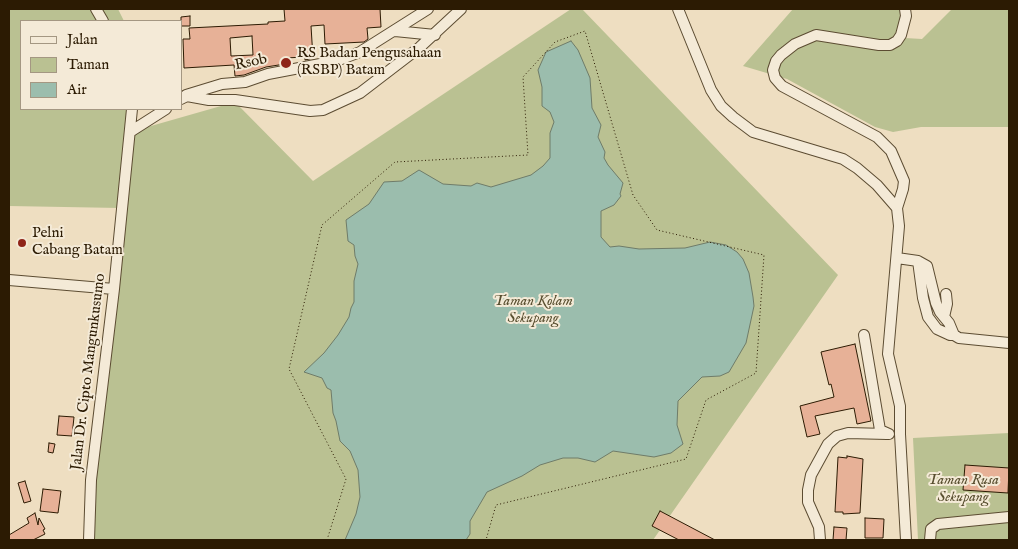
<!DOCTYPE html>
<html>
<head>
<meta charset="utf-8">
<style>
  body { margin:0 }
  #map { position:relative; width:1018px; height:549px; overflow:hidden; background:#eedec1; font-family:"IM FELL English",serif }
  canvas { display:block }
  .frame { position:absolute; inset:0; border:10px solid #2c1b03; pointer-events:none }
  .legend { position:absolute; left:20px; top:20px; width:162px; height:90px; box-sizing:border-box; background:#f4ead7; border:1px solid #a49782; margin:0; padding:6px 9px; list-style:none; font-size:15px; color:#2c1b03 }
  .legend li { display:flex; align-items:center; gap:10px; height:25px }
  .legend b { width:25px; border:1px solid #a49782 }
</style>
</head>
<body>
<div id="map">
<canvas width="1018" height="549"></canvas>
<div class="frame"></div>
<ul class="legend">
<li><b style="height:6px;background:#f4ead7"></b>Jalan</li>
<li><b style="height:14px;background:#bac192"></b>Taman</li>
<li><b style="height:14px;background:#9bbdad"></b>Air</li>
</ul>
</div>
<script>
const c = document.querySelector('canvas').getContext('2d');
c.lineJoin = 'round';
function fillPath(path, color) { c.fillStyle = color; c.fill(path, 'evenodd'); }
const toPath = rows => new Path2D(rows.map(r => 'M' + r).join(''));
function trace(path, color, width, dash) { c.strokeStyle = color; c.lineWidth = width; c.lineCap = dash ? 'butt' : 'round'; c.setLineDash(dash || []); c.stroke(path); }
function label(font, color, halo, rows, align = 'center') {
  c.font = font + ' "IM FELL English",serif'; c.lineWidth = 4; c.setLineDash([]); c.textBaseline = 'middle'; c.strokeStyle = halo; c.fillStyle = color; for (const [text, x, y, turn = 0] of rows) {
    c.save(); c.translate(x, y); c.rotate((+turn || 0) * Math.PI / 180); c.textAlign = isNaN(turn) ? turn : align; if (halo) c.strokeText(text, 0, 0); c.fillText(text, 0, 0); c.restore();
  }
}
fillPath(toPath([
  [9,9,118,9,124,21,21,21,21,109,132,109,130,132,235,102,313,181,571,9,582,9,838,275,653,540,89,540,120,208,9,206],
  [793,9,901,9,905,38,922,39,952,9,1009,9,1009,127,921,127,893,132,875,127,787,79,743,66],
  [1009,433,1009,540,918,540,913,438]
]), '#bac192');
const water = toPath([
  [571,41,578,50,590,78,592,108,601,125,598,137,605,152,604,158,608,165,623,183,620,194,621,196,614,205,601,211,601,237,610,247,619,246,639,249,685,248,710,242,726,245,737,252,743,259,749,273,753,297,754,306,746,343,729,372,720,376,702,377,678,401,677,425,683,444,671,453,654,457,613,451,595,462,578,458,563,458,540,465,522,476,487,492,470,521,470,534,466,540,345,540,356,514,360,497,358,470,350,451,340,441,336,421,333,413,331,390,327,388,322,378,304,372,324,353,338,335,349,317,351,308,354,302,354,281,358,264,355,256,354,245,348,241,346,220,369,204,384,182,402,181,419,170,443,184,471,186,477,183,491,187,531,175,543,166,550,158,550,133,554,122,550,112,542,106,542,87,538,70,546,52,571,41]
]);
fillPath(water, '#9bbdad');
trace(water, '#6f7c69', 1);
const building = toPath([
  [284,9,380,9,381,27,367,28,368,39,364,42,325,44,324,25,311,26,313,58,305,60,305,57,285,58,285,64,266,67,244,75,235,76,234,65,184,68,183,39,190,39,189,28,268,24,268,22,285,21,284,9],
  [252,36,253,55,231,56,230,38,252,36],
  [190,16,190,26,181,26,181,17,190,16],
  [855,344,871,421,857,424,854,408,815,416,820,434,807,437,800,406,834,397,831,384,829,385,821,352,855,344],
  [59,416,74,417,72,436,57,435,59,416],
  [49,443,55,444,53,453,48,452,49,443],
  [847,456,863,459,860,513,843,514,843,512,835,512,838,457,847,458,847,456],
  [965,465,1009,468,1008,493,963,490,965,465],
  [25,481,31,501,24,503,18,483,25,481],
  [43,489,61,491,58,513,40,511,43,489],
  [660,511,715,540,679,540,652,526,660,511],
  [35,513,38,525,39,518,45,529,43,530,45,534,33,540,9,540,9,535,29,523,27,518,35,513],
  [865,518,884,519,883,538,865,538,865,518],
  [834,527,847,528,846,540,833,540,834,527]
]);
fillPath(building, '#e7b197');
trace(building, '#2c1b03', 1);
const minor = toPath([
  [96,9,103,21],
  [678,9,711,90,721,106,733,117,753,132,843,159,857,168,877,185,897,208,899,226,888,354,900,406,900,434,906,540],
  [395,31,435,35],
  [186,95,222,84,245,82,268,74,336,61,360,52,428,9],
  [181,99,187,96,209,100,235,100,310,111,323,110,360,93,420,47,461,9],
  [130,132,166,109],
  [897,208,903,189,904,181,891,151,877,137,782,86,775,78,773,70,776,61,781,55,795,44,816,35,879,45,890,45,897,41,901,35,906,16,905,9],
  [897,258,918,261,927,266,936,303,940,312,949,323,954,335,959,338,1009,343],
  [918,261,923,298,928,317,937,329,950,335,954,335],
  [9,280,114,289],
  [944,317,947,304,946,294],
  [864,335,880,430,889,434],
  [89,540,91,480,114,289,132,109],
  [820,540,819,527,808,502,808,490,811,475,828,444,837,436,848,433,887,434],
  [930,540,931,529,938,524,1009,517]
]);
trace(minor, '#5c4c32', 12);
trace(toPath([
  [327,540,346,479,289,369,322,225,395,162,528,155,523,77,555,42,585,31,633,195,657,230,764,255,756,373,706,400,686,459,496,505,486,540]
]), '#2c1b03', 1, [1, 2.5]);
trace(minor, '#f4ead7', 10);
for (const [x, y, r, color] of [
  [286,63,6,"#8f2418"],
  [22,243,5,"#8f2418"]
]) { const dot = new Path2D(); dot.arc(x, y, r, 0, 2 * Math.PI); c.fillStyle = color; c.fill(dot); trace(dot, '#f4ead7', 2); }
label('15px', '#2c1b03', '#f4ead7', [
  ["RS Badan Pengusahaan",297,54],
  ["(RSBP) Batam",297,71],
  ["Pelni",32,234],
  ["Cabang Batam",32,251]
], 'left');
label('15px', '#2c1b03', '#f4ead7', [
  ["Rsob",251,63,-12],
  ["Jalan Dr. Cipto Mangunkusumo",89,372,-83]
]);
label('italic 15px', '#574d2e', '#f4ead7', [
  ["Taman Kolam",533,302],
  ["Sekupang",533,319],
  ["Taman Rusa",963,481],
  ["Sekupang",963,498]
]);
</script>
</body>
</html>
